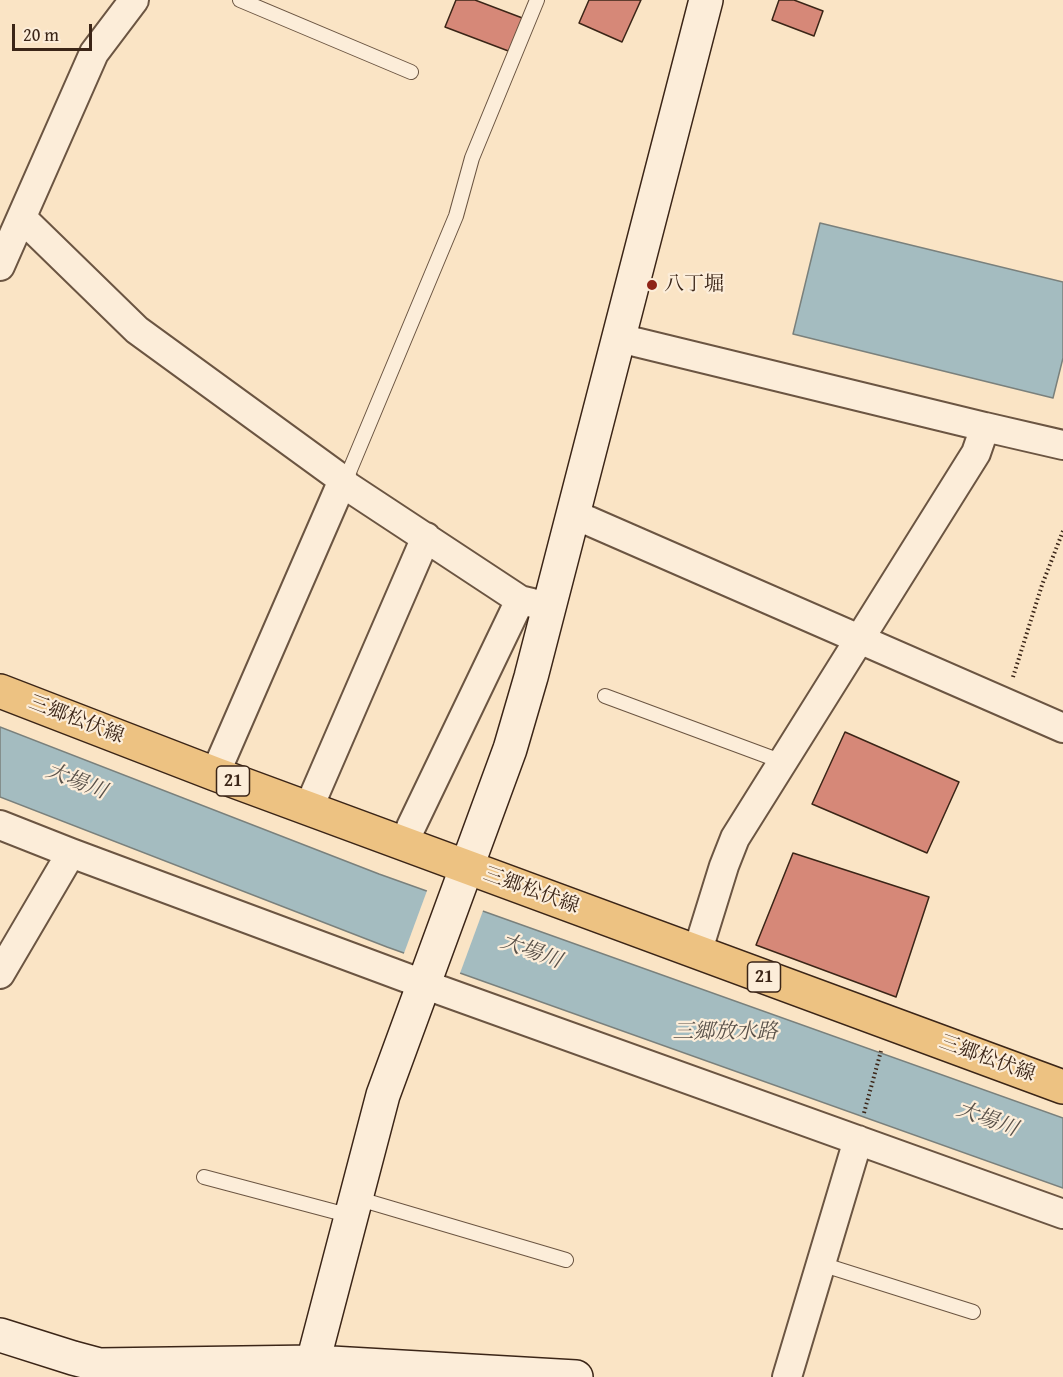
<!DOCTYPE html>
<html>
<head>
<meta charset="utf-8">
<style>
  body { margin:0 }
  #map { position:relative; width:1063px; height:1377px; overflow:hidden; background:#fae4c5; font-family:"Gentium Book Plus",serif }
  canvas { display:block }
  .scale { position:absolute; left:12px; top:24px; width:80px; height:27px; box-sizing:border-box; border:3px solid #3b2517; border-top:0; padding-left:8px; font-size:18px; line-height:21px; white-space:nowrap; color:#3b2517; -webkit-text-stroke:4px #fcedd9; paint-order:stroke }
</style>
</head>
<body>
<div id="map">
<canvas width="1063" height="1377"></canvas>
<div class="scale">20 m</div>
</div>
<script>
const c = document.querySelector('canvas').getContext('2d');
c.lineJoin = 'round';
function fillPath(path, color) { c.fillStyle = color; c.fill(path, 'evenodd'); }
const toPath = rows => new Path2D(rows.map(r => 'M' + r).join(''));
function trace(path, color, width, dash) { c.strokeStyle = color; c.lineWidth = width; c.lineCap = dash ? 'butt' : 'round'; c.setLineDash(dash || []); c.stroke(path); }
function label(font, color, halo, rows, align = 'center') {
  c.font = font + ' "Gentium Book Plus","Noto Serif JP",serif'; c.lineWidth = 4.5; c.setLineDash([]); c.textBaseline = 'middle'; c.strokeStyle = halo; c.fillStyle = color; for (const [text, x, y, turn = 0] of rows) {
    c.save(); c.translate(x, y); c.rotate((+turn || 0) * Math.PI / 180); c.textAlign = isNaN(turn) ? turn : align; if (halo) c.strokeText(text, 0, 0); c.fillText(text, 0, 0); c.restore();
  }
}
const water = toPath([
  [820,223,1063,282,1063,358,1053,398,793,334,820,223],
  [0,727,379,874,1063,1118,1063,1188,387,947,0,797,0,727]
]);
fillPath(water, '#a4bcc0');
trace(water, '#7a807c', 1.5);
fillPath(toPath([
  [428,888,484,908,459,976,403,956]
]), '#fae4c5');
const building = toPath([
  [456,0,475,0,525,19,511,52,445,27,456,0],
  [589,0,641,0,622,42,579,23,589,0],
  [779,0,794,0,823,11,814,36,772,20,779,0],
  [845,732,959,782,927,853,812,804,845,732],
  [793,853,929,897,896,997,756,945,793,853]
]);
fillPath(building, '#d68878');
trace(building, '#3b2517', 1.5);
const lane = toPath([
  [240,0,411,72],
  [344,484,456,216,472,158,537,0],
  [605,696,783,762],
  [204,1177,351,1216],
  [356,1198,566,1260],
  [821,1264,973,1312]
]);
const street = toPath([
  [22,218,137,330,343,480,344,484,520,600,549,607],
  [0,266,94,53,134,0],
  [619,338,985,427,976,453,735,838,724,866,697,953],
  [985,427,1063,445],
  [573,514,1063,728],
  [215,774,343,480],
  [309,807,426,537],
  [0,825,71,853,423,984,1063,1214],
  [411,827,520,600],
  [0,974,71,853],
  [787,1377,858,1140]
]);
const secondary = toPath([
  [0,1335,73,1358,99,1365,314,1362,576,1377],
  [309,1377,383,1095,510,749,531,677,706,0]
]);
const primary = toPath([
  [0,691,215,774,1063,1087]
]);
trace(lane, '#6b5542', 16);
trace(street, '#6b5542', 32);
trace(secondary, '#3b2517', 36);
trace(primary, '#3b2517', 36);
trace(toPath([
  [1013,677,1042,585,1063,531],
  [864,1113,881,1051]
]), '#3b2517', 4, [1.5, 3]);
trace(lane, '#fcedd9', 14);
trace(street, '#fcedd9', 28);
trace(secondary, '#fcedd9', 33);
trace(primary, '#edc282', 33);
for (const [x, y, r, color] of [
  [652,285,6,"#8f2418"]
]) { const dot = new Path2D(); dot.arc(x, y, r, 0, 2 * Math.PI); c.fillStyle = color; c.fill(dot); trace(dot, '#fcedd9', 2); }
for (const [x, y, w] of [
  [233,781,33],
  [764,977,33]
]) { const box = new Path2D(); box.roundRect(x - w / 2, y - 15, w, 30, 4.5); c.fillStyle = '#fcedd9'; c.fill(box); trace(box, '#3b2517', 1.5); }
label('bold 18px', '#3b2517', null, [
  ["21",233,781],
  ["21",764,977]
]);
label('20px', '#3b2517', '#fcedd9', [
  ["八丁堀",664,285]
], 'left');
label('20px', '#3b2517', '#fcedd9', [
  ["三郷松伏線",76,720,21],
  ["三郷松伏線",531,891,20],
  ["三郷松伏線",987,1059,20]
]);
label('italic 21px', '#5a524a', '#fcedd9', [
  ["大場川",76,782,21],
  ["大場川",531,952,20],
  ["三郷放水路",725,1033],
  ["大場川",987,1120,20]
]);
</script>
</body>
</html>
